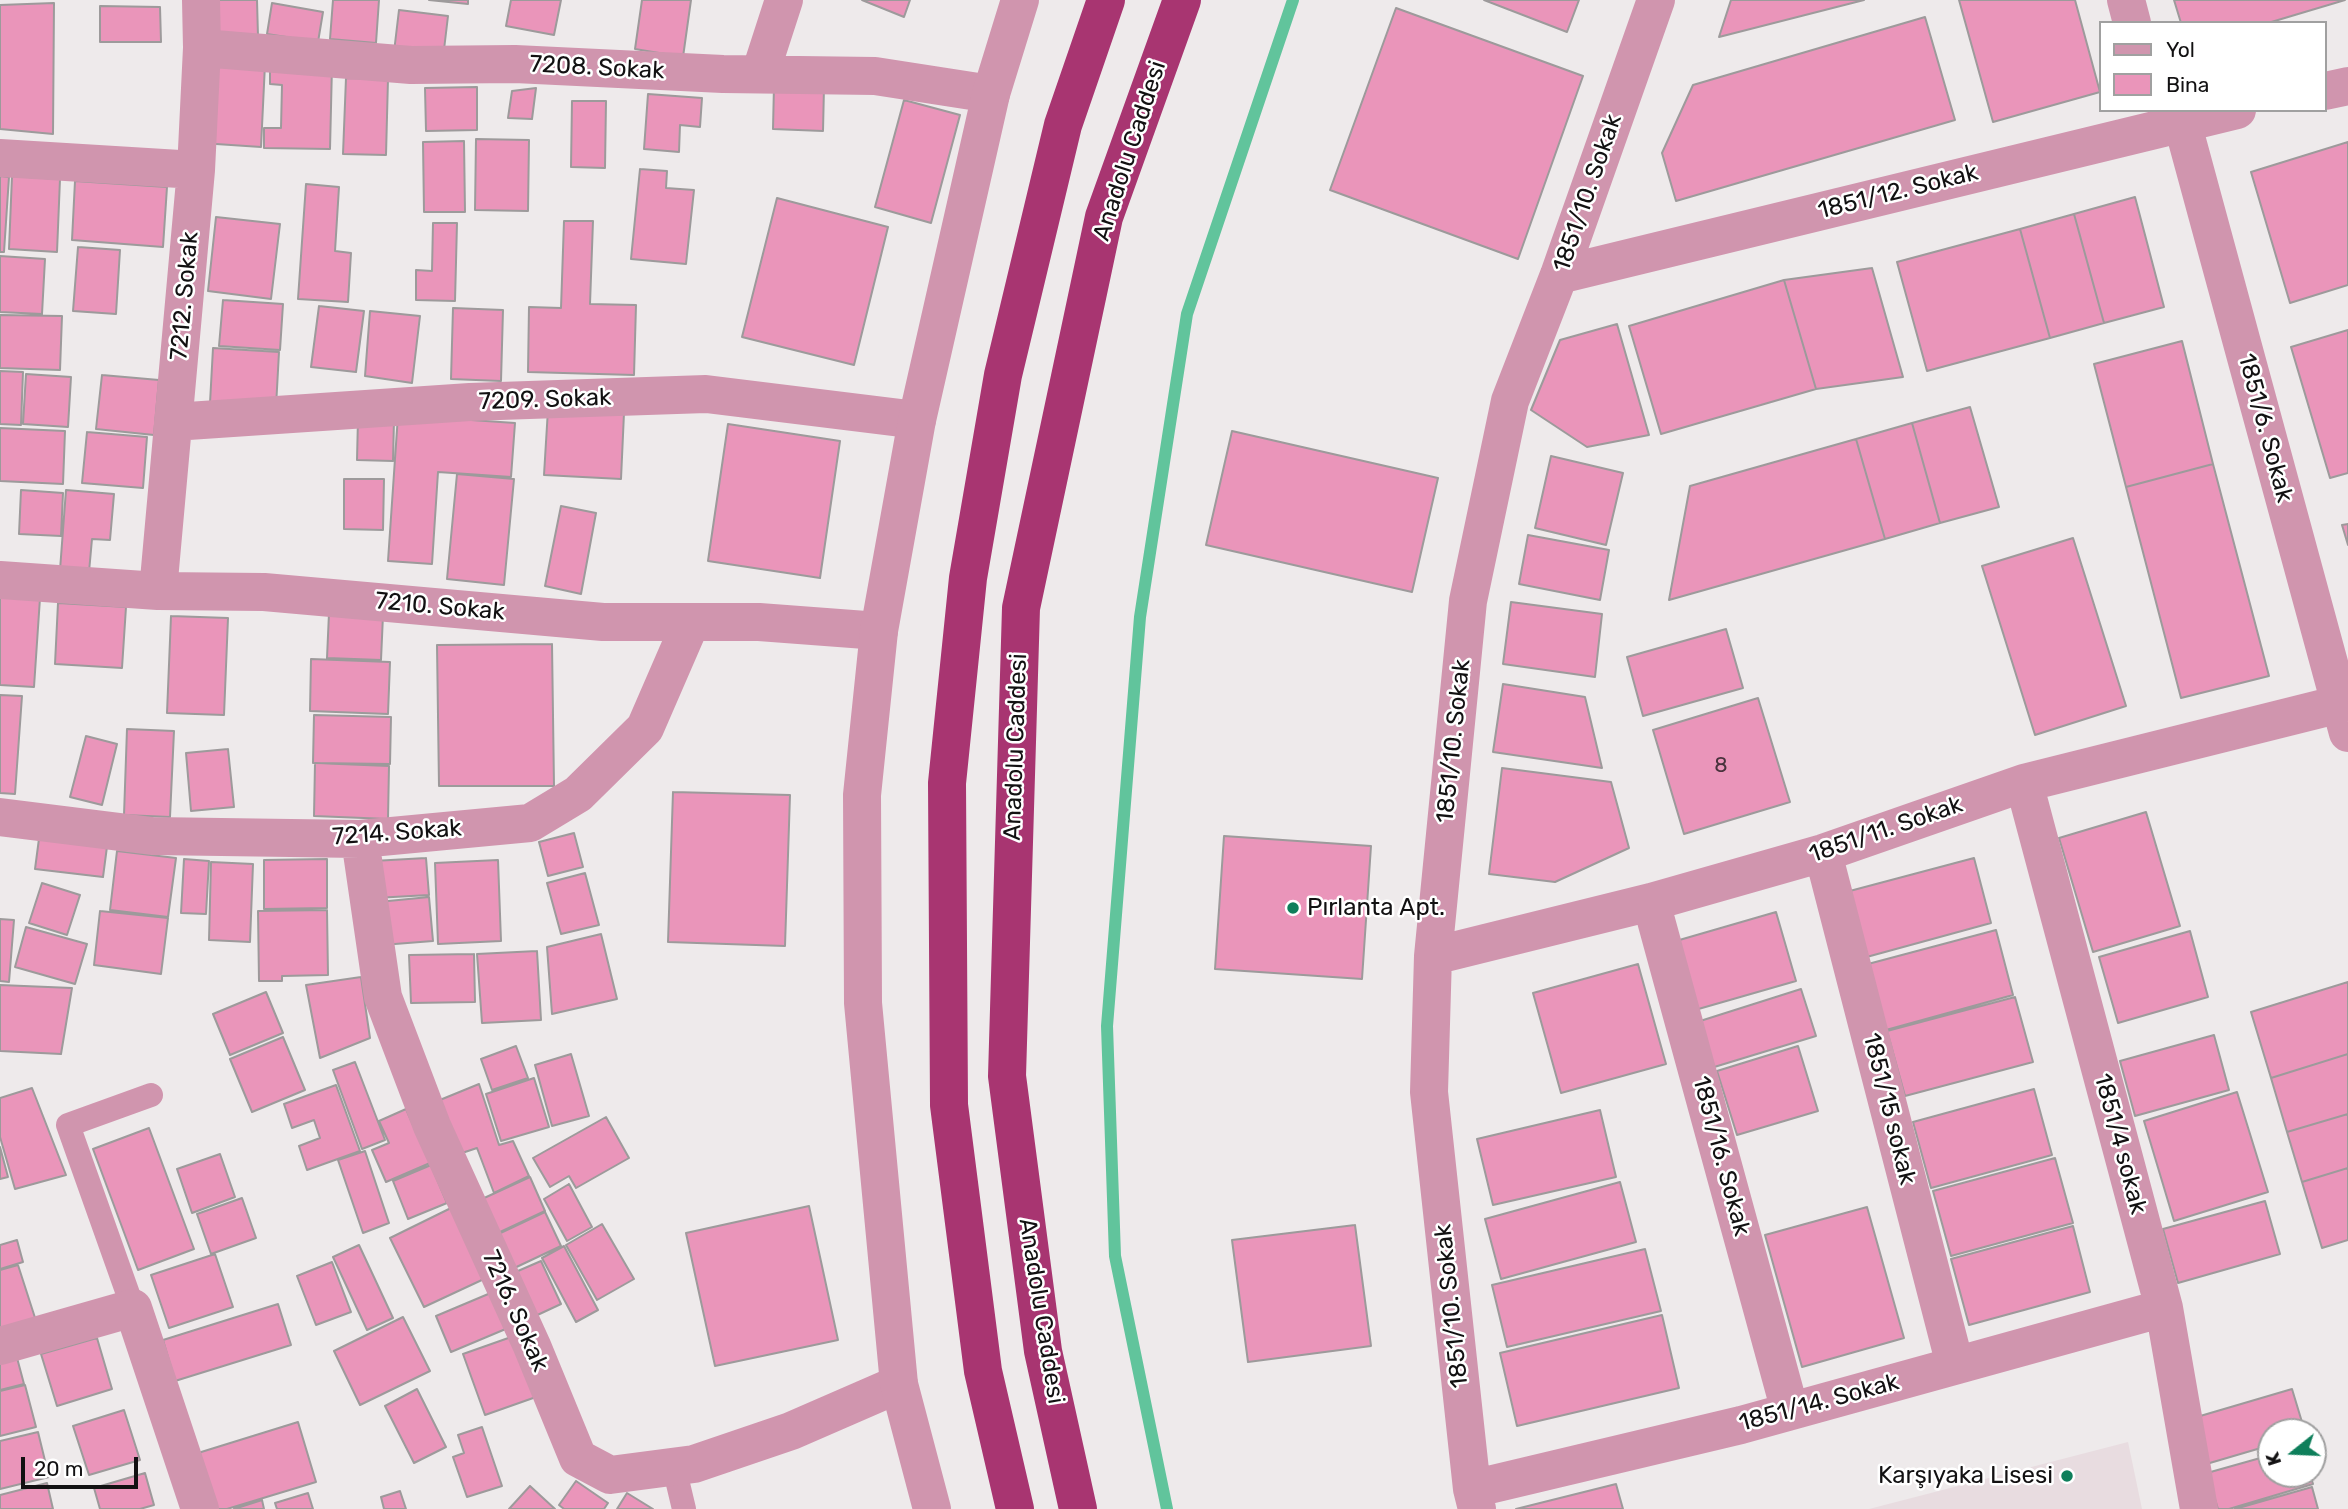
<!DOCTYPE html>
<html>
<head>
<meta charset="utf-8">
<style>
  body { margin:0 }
  #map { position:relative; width:2348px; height:1509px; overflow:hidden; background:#eeeaeb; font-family:Rubik,sans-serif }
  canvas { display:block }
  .legend { position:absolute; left:2099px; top:21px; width:228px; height:91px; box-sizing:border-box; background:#fff; border:2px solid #a0a0a0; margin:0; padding:9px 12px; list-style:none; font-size:21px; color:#121112 }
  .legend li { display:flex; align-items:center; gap:14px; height:35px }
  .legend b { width:35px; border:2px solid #a0a0a0 }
  .north { position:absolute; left:2257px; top:1418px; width:70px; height:70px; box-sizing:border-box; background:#fff; border:2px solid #a0a0a0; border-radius:50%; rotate:252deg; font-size:19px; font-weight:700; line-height:28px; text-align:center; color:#121112 }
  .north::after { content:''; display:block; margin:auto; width:24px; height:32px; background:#0e7f5b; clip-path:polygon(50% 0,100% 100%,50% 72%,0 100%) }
  .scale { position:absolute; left:21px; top:1457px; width:117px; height:32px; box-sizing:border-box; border:4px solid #121112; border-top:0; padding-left:9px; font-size:21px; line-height:24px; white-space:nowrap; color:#121112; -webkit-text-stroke:5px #fff; paint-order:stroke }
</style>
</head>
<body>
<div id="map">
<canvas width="2348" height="1509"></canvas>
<ul class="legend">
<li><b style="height:9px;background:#d095ae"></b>Yol</li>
<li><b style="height:19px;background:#ea95ba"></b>Bina</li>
</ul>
<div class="north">K</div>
<div class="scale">20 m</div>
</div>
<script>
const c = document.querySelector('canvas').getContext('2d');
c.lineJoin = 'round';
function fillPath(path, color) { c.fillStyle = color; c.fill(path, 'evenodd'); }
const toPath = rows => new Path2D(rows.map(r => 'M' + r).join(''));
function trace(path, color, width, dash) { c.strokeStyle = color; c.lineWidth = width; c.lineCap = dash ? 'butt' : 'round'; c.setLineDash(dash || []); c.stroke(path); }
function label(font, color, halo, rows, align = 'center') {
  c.font = font + ' Rubik,sans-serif'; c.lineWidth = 5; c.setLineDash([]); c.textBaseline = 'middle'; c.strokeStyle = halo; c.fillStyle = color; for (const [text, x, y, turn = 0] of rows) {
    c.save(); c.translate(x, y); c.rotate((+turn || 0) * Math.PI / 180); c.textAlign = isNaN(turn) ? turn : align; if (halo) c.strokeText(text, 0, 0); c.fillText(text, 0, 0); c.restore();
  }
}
fillPath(toPath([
  [2128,1442,2142,1509,1869,1509]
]), '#e8dce0');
trace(toPath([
  [1167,1509,1115,1256,1107,1026,1140,617,1187,314,1293,0]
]), '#61c49c', 12);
const building = toPath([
  [218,0,257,0,258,36,219,37,218,0],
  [333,0,379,0,376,43,330,39,333,0],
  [429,0,468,0,468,4,429,0],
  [511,0,561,0,554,35,506,26,511,0],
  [642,0,691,0,683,57,635,49,642,0],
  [862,0,910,0,904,17,862,0],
  [1484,0,1579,0,1567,32,1484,0],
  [1731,0,1864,0,1719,37,1731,0],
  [1959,0,2075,0,2100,92,1993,122,1959,0],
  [2174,0,2345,0,2268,23,2181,23,2174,0],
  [54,3,53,134,0,129,0,5,54,3],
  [272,3,323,12,318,42,267,34,272,3],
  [100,6,160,7,161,42,100,42,100,6],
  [1396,8,1583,76,1518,259,1330,190,1396,8],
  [399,10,448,16,443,58,394,52,399,10],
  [1925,17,1955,120,1676,201,1662,153,1693,85,1925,17],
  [206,60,265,64,261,147,201,143,206,60],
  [270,64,332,66,330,149,264,148,264,128,281,128,282,85,270,84,270,64],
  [346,78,388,79,386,155,343,154,346,78],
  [774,85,824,87,823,131,773,129,774,85],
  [477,87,477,130,426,131,425,88,477,87],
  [536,88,532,119,508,118,512,91,536,88],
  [648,94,702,98,700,127,680,125,679,152,644,149,648,94],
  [904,100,960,115,931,223,875,207,904,100],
  [572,101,606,101,605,168,571,167,572,101],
  [476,139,529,140,528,211,475,210,476,139],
  [464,141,465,212,424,212,423,142,464,141],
  [2348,142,2348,285,2290,303,2251,172,2348,142],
  [640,169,667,171,666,188,694,190,686,264,631,259,640,169],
  [0,176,9,177,4,252,0,252,0,176],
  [12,176,60,179,57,252,9,249,12,176],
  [75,181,167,187,163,247,72,240,75,181],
  [306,184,339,187,335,251,351,253,348,302,298,299,306,184],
  [2135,197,2164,307,2104,323,2074,214,2135,197],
  [777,198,888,227,854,365,742,337,777,198],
  [2074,214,2104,323,2050,338,2020,229,2074,214],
  [216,217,280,224,271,299,208,291,216,217],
  [564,221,593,221,590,304,636,305,634,375,528,372,529,307,561,308,564,221],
  [433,223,457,223,455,301,416,300,416,270,432,271,433,223],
  [2020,229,2050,338,1927,371,1897,262,2020,229],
  [78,247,120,250,116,314,73,311,78,247],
  [0,256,45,259,42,314,0,312,0,256],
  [1872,268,1903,377,1816,389,1784,280,1872,268],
  [1784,280,1816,389,1661,434,1629,326,1784,280],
  [223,300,283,304,280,350,219,346,223,300],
  [319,306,364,311,356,372,311,367,319,306],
  [453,308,503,310,501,381,451,379,453,308],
  [370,311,420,316,412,383,365,376,370,311],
  [0,315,62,316,60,370,0,368,0,315],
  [1617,324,1649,435,1587,447,1531,410,1560,340,1617,324],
  [2348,330,2348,473,2330,478,2291,347,2348,330],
  [2182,341,2213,464,2126,487,2094,364,2182,341],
  [213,348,279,352,276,407,210,403,213,348],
  [0,371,23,372,21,425,0,424,0,371],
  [26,374,71,377,68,427,23,424,26,374],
  [102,375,159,380,154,435,96,429,102,375],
  [1970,407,1999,507,1940,523,1912,423,1970,407],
  [548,409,624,413,621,479,544,475,548,409],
  [398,415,515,423,511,477,438,472,432,564,388,561,398,415],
  [358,418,394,420,393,461,357,460,358,418],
  [1912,423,1940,523,1885,539,1856,439,1912,423],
  [728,424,840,441,820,578,708,561,728,424],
  [0,428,65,431,63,484,0,481,0,428],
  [1232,431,1438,478,1412,592,1206,545,1232,431],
  [87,432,147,437,143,488,82,483,87,432],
  [1856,439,1885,539,1669,600,1690,486,1856,439],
  [1551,456,1623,473,1606,545,1535,528,1551,456],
  [2213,464,2269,676,2181,698,2126,487,2213,464],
  [457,474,514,479,504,585,447,579,457,474],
  [344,479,384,479,383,530,344,529,344,479],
  [21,490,63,493,61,536,19,534,21,490],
  [66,490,114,494,110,540,92,539,89,572,60,570,66,490],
  [561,506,596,513,581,594,545,586,561,506],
  [2348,524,2348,545,2342,525,2348,524],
  [1528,535,1609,550,1600,600,1519,584,1528,535],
  [2073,538,2126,706,2035,735,1982,566,2073,538],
  [0,595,40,598,34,687,0,685,0,595],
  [1511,602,1602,614,1595,677,1503,664,1511,602],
  [58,603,126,607,122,668,55,664,58,603],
  [329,613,383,615,381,660,327,658,329,613],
  [171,616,228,618,224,715,167,713,171,616],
  [1726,629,1743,688,1643,716,1627,657,1726,629],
  [552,644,554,786,439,786,437,645,552,644],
  [311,659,390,662,388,714,310,711,311,659],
  [1503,684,1585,697,1602,768,1493,752,1503,684],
  [0,695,22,696,15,794,0,793,0,695],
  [1758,698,1790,802,1684,834,1653,730,1758,698],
  [314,715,391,717,390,764,313,763,314,715],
  [127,729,174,731,170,817,124,815,127,729],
  [86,736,117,744,102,805,70,797,86,736],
  [228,749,234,807,191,811,186,753,228,749],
  [315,763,389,766,388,819,314,816,315,763],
  [1502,768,1611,782,1629,848,1555,882,1489,874,1502,768],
  [673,792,790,795,785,946,668,942,673,792],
  [2146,812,2180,926,2093,952,2059,838,2146,812],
  [40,831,108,839,103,877,35,869,40,831],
  [574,833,583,867,548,876,539,842,574,833],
  [1224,836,1371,846,1362,979,1215,969,1224,836],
  [117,851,176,858,168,917,110,910,117,851],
  [426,858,429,895,375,898,373,861,426,858],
  [1974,858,1991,923,1863,958,1846,892,1974,858],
  [184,859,209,861,206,914,181,913,184,859],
  [327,859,327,908,264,909,264,860,327,859],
  [498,860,501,941,438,944,435,863,498,860],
  [211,862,253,864,250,942,209,940,211,862],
  [585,873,599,925,561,934,547,883,585,873],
  [42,883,80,895,67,935,29,923,42,883],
  [429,897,433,941,382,945,378,902,429,897],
  [327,910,328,975,282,976,282,981,259,981,258,911,327,910],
  [100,911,168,918,161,974,94,965,100,911],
  [1776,912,1796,981,1688,1012,1669,943,1776,912],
  [0,919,14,920,9,982,0,981,0,919],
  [26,927,87,944,75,984,15,967,26,927],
  [1996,930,2013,995,1886,1030,1868,964,1996,930],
  [2190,931,2208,997,2118,1023,2099,957,2190,931],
  [601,934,617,999,552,1014,547,947,601,934],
  [537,951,541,1020,482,1023,477,954,537,951],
  [474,954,475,1002,411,1003,409,955,474,954],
  [1638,964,1666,1064,1561,1093,1533,993,1638,964],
  [361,977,370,1038,320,1058,306,985,361,977],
  [2348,982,2348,1054,2271,1078,2251,1012,2348,982],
  [0,985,72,988,61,1054,0,1051,0,985],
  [1801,989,1816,1036,1711,1068,1697,1022,1801,989],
  [266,992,283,1033,230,1055,213,1014,266,992],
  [2015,997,2033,1062,1905,1096,1887,1031,2015,997],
  [2214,1035,2229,1090,2135,1116,2120,1061,2214,1035],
  [283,1037,305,1090,252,1112,230,1059,283,1037],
  [516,1046,528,1078,492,1090,481,1059,516,1046],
  [1798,1046,1818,1111,1737,1135,1717,1071,1798,1046],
  [571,1054,589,1116,552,1126,535,1065,571,1054],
  [2348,1054,2348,1114,2287,1132,2271,1078,2348,1054],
  [355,1062,385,1140,362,1149,333,1070,355,1062],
  [534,1078,549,1127,501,1141,486,1094,534,1078],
  [479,1084,499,1145,513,1141,529,1176,494,1193,477,1148,459,1154,435,1102,479,1084],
  [336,1085,360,1151,307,1170,299,1146,320,1138,314,1120,292,1128,284,1104,336,1085],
  [32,1088,66,1175,15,1189,0,1137,0,1098,32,1088],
  [2034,1089,2052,1155,1931,1188,1913,1122,2034,1089],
  [2237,1092,2268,1192,2174,1221,2144,1121,2237,1092],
  [406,1109,430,1163,386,1182,372,1150,389,1143,379,1121,406,1109],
  [1600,1110,1616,1177,1493,1205,1477,1139,1600,1110],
  [2348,1114,2348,1168,2302,1182,2287,1132,2348,1114],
  [606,1117,629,1158,576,1188,569,1176,550,1187,533,1158,606,1117],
  [149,1128,194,1249,138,1270,93,1149,149,1128],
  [0,1147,8,1177,0,1179,0,1147],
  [365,1151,389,1223,363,1233,338,1160,365,1151],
  [220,1154,235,1197,192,1213,177,1169,220,1154],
  [2055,1158,2073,1223,1951,1256,1933,1191,2055,1158],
  [431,1165,447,1203,408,1219,393,1181,431,1165],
  [2348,1168,2348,1240,2322,1248,2302,1182,2348,1168],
  [530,1177,545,1211,498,1233,482,1199,530,1177],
  [1620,1182,1636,1242,1501,1279,1485,1219,1620,1182],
  [569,1184,592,1227,567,1241,544,1199,569,1184],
  [242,1198,256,1238,211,1254,197,1214,242,1198],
  [2265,1201,2280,1254,2178,1283,2163,1229,2265,1201],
  [809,1206,838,1340,715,1366,686,1233,809,1206],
  [1867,1207,1904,1338,1802,1367,1765,1235,1867,1207],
  [451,1208,484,1279,424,1307,390,1238,451,1208],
  [545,1212,561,1246,508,1271,492,1237,545,1212],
  [602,1224,634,1279,597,1300,566,1245,602,1224],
  [1355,1225,1371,1346,1248,1362,1232,1240,1355,1225],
  [2073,1226,2090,1292,1969,1325,1951,1259,2073,1226],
  [17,1240,23,1262,0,1269,0,1245,17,1240],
  [359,1245,393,1318,367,1330,333,1257,359,1245],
  [564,1246,598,1310,576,1322,542,1258,564,1246],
  [1645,1249,1661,1311,1507,1347,1492,1285,1645,1249],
  [215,1254,233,1307,169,1328,151,1275,215,1254],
  [541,1261,561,1304,531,1318,511,1274,541,1261],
  [332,1262,351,1312,316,1325,297,1276,332,1262],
  [18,1265,38,1327,0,1338,0,1270,18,1265],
  [493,1292,508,1328,451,1352,436,1316,493,1292],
  [278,1304,291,1345,175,1381,163,1340,278,1304],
  [1662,1315,1679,1388,1517,1426,1500,1353,1662,1315],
  [403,1317,430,1371,360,1405,334,1351,403,1317],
  [514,1336,536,1397,485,1415,463,1354,514,1336],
  [97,1338,112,1389,57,1406,41,1354,97,1338],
  [16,1354,24,1384,0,1390,0,1358,16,1354],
  [25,1385,36,1427,0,1436,0,1391,25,1385],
  [417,1389,446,1447,414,1463,385,1406,417,1389],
  [2292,1389,2305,1432,2271,1432,2271,1445,2203,1465,2190,1419,2292,1389],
  [124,1410,140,1460,89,1475,73,1426,124,1410],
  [298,1422,316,1482,227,1509,216,1509,198,1453,298,1422],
  [482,1427,502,1486,467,1497,453,1457,464,1453,458,1435,482,1427],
  [38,1432,49,1477,0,1489,0,1441,38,1432],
  [2271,1455,2271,1474,2310,1474,2313,1484,2229,1509,2218,1509,2207,1473,2271,1455],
  [145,1473,154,1505,140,1509,100,1509,94,1488,145,1473],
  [576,1481,608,1503,604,1509,564,1509,559,1505,576,1481],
  [47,1483,53,1509,0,1509,0,1495,47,1483],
  [1616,1484,1623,1509,1516,1509,1616,1484],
  [530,1486,555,1509,509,1509,530,1486],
  [2312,1487,2318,1509,2235,1509,2312,1487],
  [400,1491,406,1509,384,1509,381,1497,400,1491],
  [308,1493,313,1509,277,1509,275,1503,308,1493],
  [627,1493,653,1509,617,1509,627,1493],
  [262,1500,264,1509,234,1509,262,1500]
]);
fillPath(building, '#ea95ba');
trace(building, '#9d9a9b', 2);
trace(toPath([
  [133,1308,68,1125,151,1095],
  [674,1467,684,1509]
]), '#d095ae', 24);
trace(toPath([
  [2126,0,2132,23],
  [202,48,411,65,515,64,723,74,875,76,991,94],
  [760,74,784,0],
  [2325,91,2348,86],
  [2182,122,2348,733],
  [0,158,196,170],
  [1559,275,2237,110],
  [173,422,470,402,706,394,917,420],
  [0,580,158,591,264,592,603,622,759,622,879,631],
  [158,591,196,170,202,48,201,0],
  [2024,783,2164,1308,2199,1509],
  [0,817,152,836,360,839,530,823,578,794,645,728,691,622],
  [360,839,383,997,432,1126,532,1346,578,1458,610,1475,694,1464,791,1431,899,1384],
  [1823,853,1955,1365],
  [1651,902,1790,1411],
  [1433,956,1651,902,1823,853,2024,783,2340,704],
  [0,1346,133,1308,200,1509],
  [1472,1489,1741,1425,2164,1308],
  [1477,1509,1472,1489,1429,1092,1433,956,1468,601,1510,401,1559,275,1656,0]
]), '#d095ae', 38);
trace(toPath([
  [932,1509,899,1384,863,1003,862,795,879,631,917,420,991,94,1020,0]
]), '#d095ae', 38);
trace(toPath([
  [1015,1509,983,1371,949,1105,947,783,968,578,1003,375,1063,125,1106,0],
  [1078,1509,1043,1351,1007,1076,1021,608,1104,217,1182,0]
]), '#a83571', 38);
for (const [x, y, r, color] of [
  [1293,908,7,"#0e7f5b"],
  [2067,1476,7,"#0e7f5b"]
]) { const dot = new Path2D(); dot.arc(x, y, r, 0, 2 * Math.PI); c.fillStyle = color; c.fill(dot); trace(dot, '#fff', 2.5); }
label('21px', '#48323c', null, [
  ["8",1721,766]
]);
label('24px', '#121112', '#fff', [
  ["7208. Sokak",597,68,3],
  ["Anadolu Caddesi",1130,151,-72],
  ["1851/12. Sokak",1898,192,-14],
  ["1851/10. Sokak",1588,193,-71],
  ["7212. Sokak",185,296,-85],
  ["7209. Sokak",545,400,-2],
  ["1851/6. Sokak",2265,428,75],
  ["7210. Sokak",440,607,5],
  ["1851/10. Sokak",1454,741,-84],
  ["Anadolu Caddesi",1016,747,-88],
  ["1851/11. Sokak",1886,830,-19],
  ["7214. Sokak",397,833,-4],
  ["1851/15 sokak",1889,1109,76],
  ["1851/4 sokak",2120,1144,75],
  ["1851/16. Sokak",1721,1156,75],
  ["1851/10. Sokak",1452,1306,-96],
  ["7216. Sokak",515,1311,66],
  ["Anadolu Caddesi",1041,1311,81],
  ["1851/14. Sokak",1819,1403,-15]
]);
label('24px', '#121112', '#fff', [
  ["Pırlanta Apt.",1307,908],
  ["Karşıyaka Lisesi",2053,1476,"right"]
], 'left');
</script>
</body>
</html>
